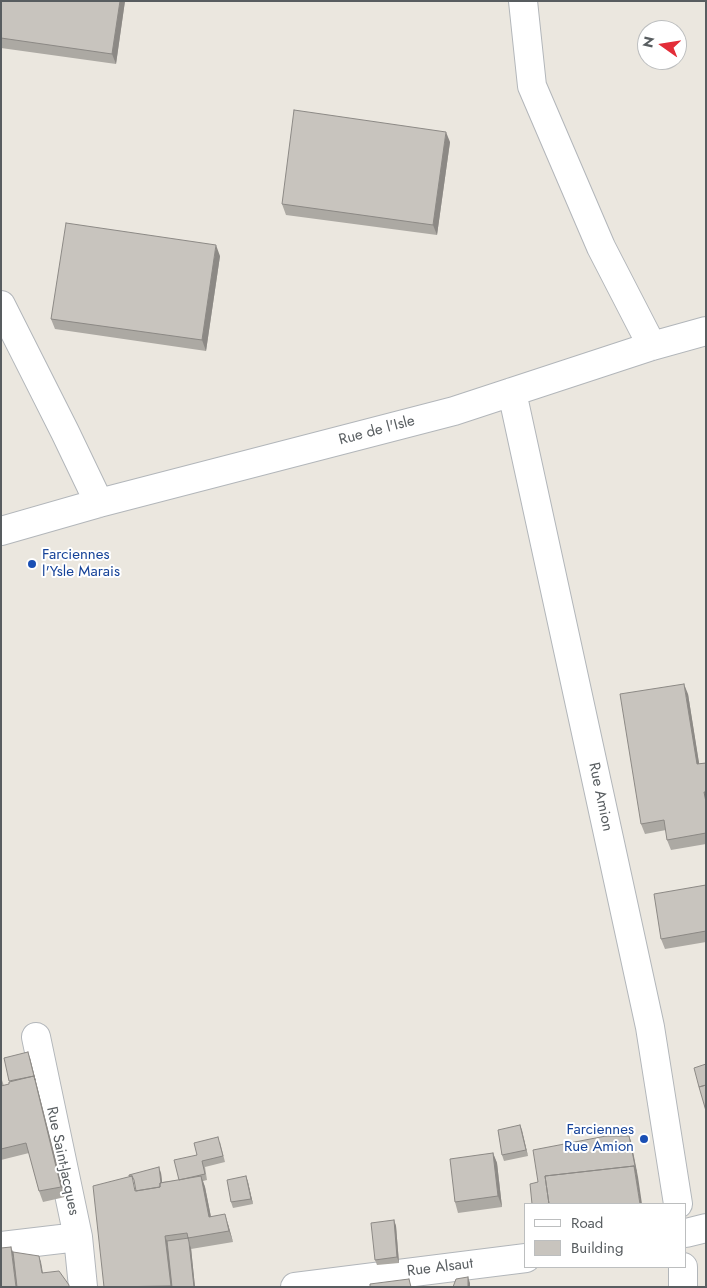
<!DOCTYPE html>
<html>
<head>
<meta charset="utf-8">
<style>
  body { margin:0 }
  #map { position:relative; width:707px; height:1288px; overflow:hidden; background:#ebe7df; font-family:Jost,sans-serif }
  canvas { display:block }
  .frame { position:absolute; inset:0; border:2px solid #585d60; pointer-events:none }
  .legend { position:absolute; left:524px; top:1203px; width:162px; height:65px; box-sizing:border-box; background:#fff; border:1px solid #bcbebf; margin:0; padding:6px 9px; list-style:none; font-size:15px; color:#585d60 }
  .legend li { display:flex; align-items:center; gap:10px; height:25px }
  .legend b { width:25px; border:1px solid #bcbebf }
  .north { position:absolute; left:637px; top:20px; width:50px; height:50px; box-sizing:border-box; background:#fff; border:1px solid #bcbebf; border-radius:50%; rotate:283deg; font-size:14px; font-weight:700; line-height:20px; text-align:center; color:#585d60 }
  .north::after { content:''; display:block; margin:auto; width:18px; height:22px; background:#e32d38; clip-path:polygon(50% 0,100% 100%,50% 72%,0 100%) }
</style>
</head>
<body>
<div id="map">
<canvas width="707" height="1288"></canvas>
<div class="frame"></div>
<ul class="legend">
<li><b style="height:6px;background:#fff"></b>Road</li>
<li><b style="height:14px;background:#c8c4be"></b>Building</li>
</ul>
<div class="north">N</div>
</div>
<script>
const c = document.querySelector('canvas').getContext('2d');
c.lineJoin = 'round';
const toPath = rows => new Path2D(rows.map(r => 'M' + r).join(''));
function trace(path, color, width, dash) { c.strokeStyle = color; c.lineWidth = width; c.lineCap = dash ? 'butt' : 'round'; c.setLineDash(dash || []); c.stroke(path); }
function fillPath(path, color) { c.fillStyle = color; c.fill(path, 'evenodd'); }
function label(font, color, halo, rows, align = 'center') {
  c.font = font + ' Jost,sans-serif'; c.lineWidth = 4; c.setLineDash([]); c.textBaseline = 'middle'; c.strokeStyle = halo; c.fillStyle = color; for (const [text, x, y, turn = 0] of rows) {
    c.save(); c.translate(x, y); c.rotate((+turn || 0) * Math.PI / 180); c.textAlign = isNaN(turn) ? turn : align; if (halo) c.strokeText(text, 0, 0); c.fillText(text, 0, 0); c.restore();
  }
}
const minor = toPath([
  [523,1,532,86,601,247,652,346],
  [1,305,65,432,99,503],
  [512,392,650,1027,678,1204],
  [1,531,99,503,454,411,652,346,706,331],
  [36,1037,78,1237,83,1287],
  [686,1233,706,1228],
  [1,1246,78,1237],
  [683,1267,683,1287],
  [295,1287,526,1258]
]);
trace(minor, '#b2b6ba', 30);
trace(minor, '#fff', 28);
fillPath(toPath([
  [1,1,125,1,116,64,1,48],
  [450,142,437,235,286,215,282,204],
  [220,256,206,351,55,329,51,319],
  [688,694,699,764,706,763,706,844,671,850,667,840,666,830,645,834,641,824],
  [706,885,706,942,665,949,661,939],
  [30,1058,65,1197,43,1202,39,1191,29,1153,1,1160,1,1077,4,1086,9,1084],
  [520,1125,528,1156,504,1161,502,1155],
  [220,1142,225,1162,205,1167,207,1180,203,1181,205,1187,211,1217,228,1224,233,1242,191,1249,191,1248,195,1287,104,1287,161,1173,162,1182,179,1180,197,1155],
  [493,1153,497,1163,502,1207,458,1213,455,1202],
  [246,1176,248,1182,253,1204,233,1208,231,1202],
  [394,1220,396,1226,399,1263,377,1265,375,1260]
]), '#aca9a3');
fillPath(toPath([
  [120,1,125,1,116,64,112,54],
  [446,132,450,142,437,235,433,225],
  [216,245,220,256,206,351,202,340],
  [684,684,688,694,701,775,697,764],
  [28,1052,30,1058,65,1197,61,1187],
  [520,1125,522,1130,528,1156,526,1150],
  [629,1136,631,1141,638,1177,642,1204,640,1204],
  [493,1153,497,1163,502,1207,498,1196],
  [159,1167,161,1173,164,1198,162,1192],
  [201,1176,205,1187,213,1227,209,1217],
  [246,1176,248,1182,253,1204,251,1199],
  [225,1214,228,1224,233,1242,229,1231],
  [394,1220,396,1226,399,1263,397,1257],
  [165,1236,169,1246,174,1287,171,1287],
  [189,1242,191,1248,195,1287,194,1287],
  [11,1247,15,1257,18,1287,16,1287],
  [39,1256,41,1262,44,1279,42,1273],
  [468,1277,470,1283,470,1287,468,1287]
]), '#8c8985');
const building = toPath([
  [1,1,120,1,112,54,1,38,1,1],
  [294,110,446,132,433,225,282,204,294,110],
  [66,223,216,245,202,340,51,319,66,223],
  [684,684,697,764,706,763,706,792,704,792,706,802,706,833,667,840,664,820,641,824,620,694,684,684],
  [706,885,706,931,661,939,654,894,706,885],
  [28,1052,35,1080,34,1076,9,1081,4,1058,28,1052],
  [706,1064,706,1085,699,1087,694,1068,706,1064],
  [34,1076,61,1187,39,1191,26,1143,1,1149,1,1086,9,1084,9,1082,34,1076],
  [706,1085,706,1111,699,1087,706,1085],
  [520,1125,526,1150,502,1155,498,1130,520,1125],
  [606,1136,629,1136,636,1171,634,1166,545,1176,549,1204,532,1204,530,1184,538,1182,533,1150,606,1136],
  [218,1137,223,1156,202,1161,205,1174,179,1180,174,1160,197,1155,194,1143,218,1137],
  [493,1153,498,1196,455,1202,450,1159,493,1153],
  [634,1166,640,1204,549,1204,545,1176,634,1166],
  [159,1167,161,1183,160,1183,160,1187,136,1191,134,1180,132,1176,129,1176,129,1175,159,1167],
  [132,1176,135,1191,160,1187,160,1183,201,1176,209,1217,225,1214,229,1231,188,1238,187,1233,165,1236,171,1286,104,1287,93,1186,132,1176],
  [246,1176,251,1199,231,1202,227,1180,246,1176],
  [394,1220,397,1257,375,1260,371,1223,394,1220],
  [188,1238,189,1242,194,1287,172,1287,167,1241,189,1238,188,1238],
  [11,1247,16,1287,1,1287,1,1248,11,1247],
  [13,1252,39,1256,42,1273,59,1271,69,1285,69,1287,17,1287,13,1252],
  [468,1277,468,1287,453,1287,456,1279,468,1277],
  [409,1279,411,1287,370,1287,370,1284,409,1279]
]);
fillPath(building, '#c8c4be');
trace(building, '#8c8985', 1);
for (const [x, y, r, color] of [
  [32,564,5,"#1a4fb4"],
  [644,1139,5,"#1a4fb4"]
]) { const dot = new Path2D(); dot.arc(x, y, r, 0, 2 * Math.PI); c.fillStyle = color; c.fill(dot); trace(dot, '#fff', 2); }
label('15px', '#585d60', '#fff', [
  ["Rue de l'Isle",377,431,-15],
  ["Rue Amion",600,797,78],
  ["Rue Saint-Jacques",62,1161,78],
  ["Rue Alsaut",440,1268,-7]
]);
label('15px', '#164399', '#fff', [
  ["Farciennes",42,555],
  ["l'Ysle Marais",42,572],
  ["Farciennes",634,1130,"right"],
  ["Rue Amion",634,1147,"right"]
], 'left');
</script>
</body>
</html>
